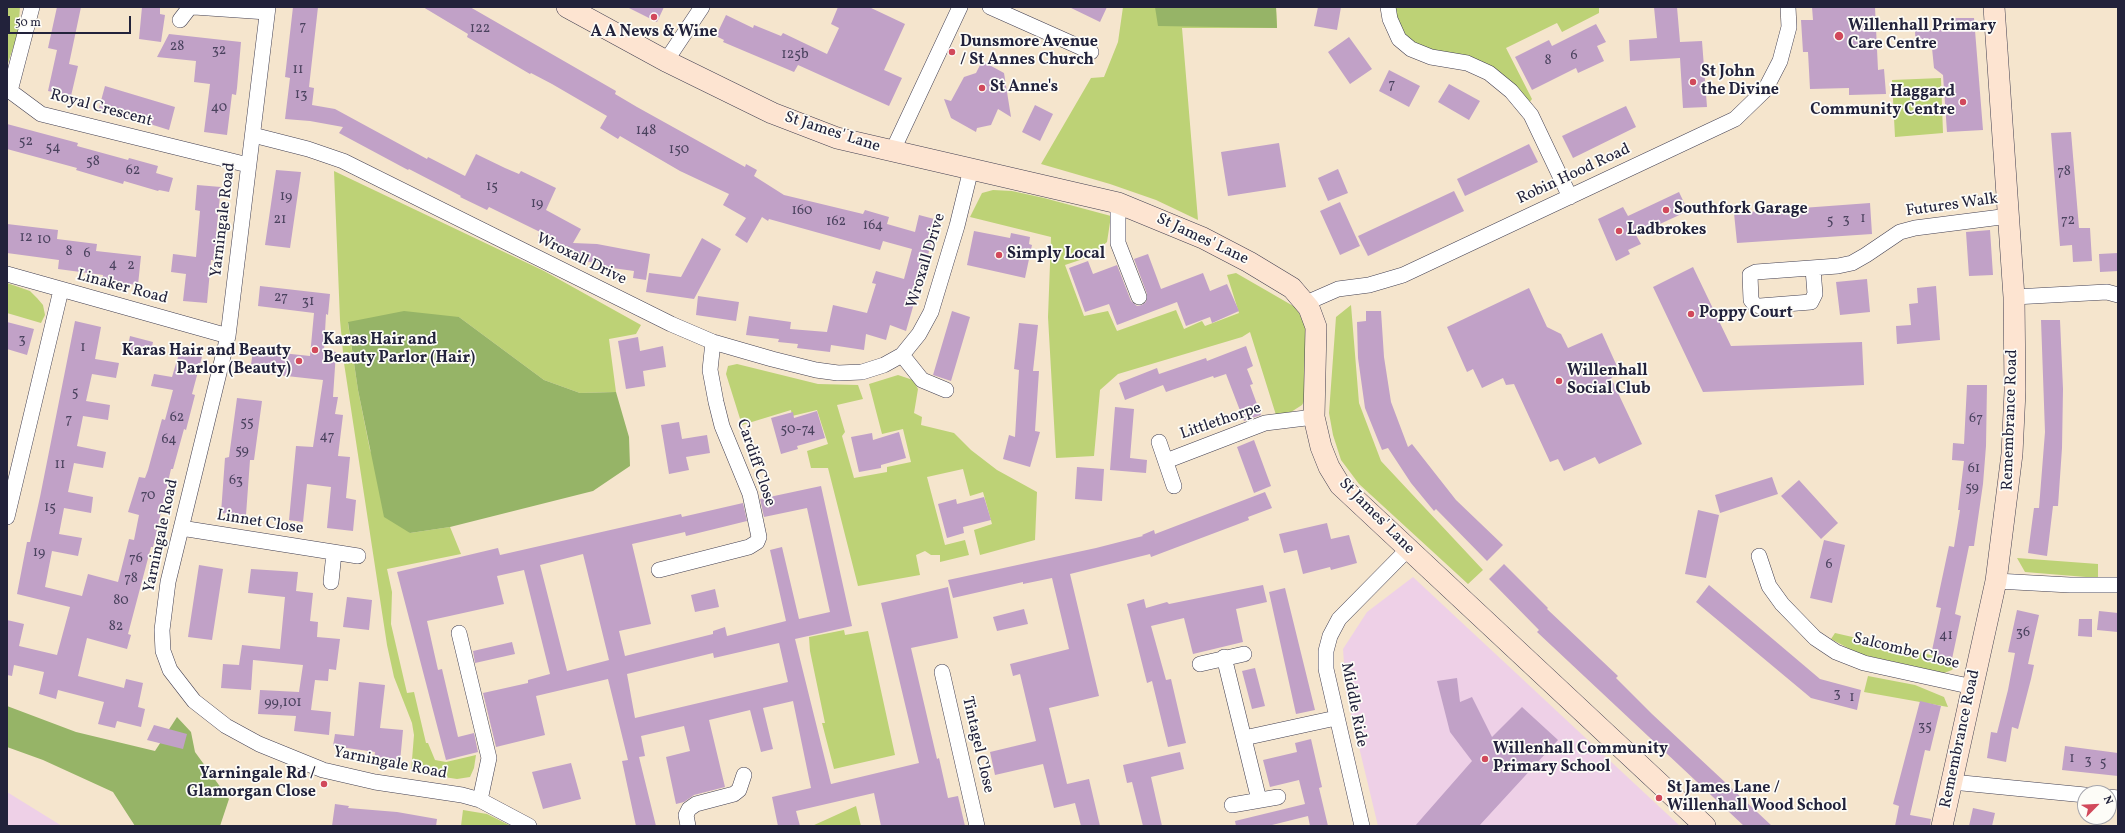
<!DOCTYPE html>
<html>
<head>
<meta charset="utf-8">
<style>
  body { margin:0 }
  #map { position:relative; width:2125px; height:833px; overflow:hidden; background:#f5e5cd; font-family:Vollkorn,serif }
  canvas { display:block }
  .frame { position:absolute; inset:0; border:8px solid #22223b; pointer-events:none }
  .north { position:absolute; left:2077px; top:785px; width:40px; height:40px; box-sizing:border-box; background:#fdfcf7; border:1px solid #a5a5ac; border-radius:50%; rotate:66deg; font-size:11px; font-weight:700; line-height:16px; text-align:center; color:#22223b }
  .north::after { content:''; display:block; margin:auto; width:14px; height:18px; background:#d1495b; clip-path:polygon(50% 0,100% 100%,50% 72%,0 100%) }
  .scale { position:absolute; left:8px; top:16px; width:123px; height:18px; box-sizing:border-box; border:2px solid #22223b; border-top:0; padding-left:5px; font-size:12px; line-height:14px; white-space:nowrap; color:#22223b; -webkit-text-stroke:3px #fdfcf7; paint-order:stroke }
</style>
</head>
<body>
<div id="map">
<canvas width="2125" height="833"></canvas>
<div class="frame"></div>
<div class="north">N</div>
<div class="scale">50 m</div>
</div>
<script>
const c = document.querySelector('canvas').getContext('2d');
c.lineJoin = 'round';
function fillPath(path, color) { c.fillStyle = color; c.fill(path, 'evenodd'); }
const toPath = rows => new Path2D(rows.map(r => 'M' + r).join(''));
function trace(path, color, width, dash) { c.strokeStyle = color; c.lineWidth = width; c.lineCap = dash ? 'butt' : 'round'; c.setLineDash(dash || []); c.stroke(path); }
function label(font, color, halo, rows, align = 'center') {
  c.font = font + ' Vollkorn,serif'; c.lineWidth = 3.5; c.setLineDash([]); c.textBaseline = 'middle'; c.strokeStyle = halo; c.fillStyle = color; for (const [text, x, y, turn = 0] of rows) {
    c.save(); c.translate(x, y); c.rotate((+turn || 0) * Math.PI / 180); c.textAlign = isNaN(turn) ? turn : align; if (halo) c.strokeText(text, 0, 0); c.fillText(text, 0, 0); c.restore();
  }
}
fillPath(toPath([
  [1413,577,1680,826,1378,826,1346,693,1343,649,1367,612],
  [7,792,62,826,7,826]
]), '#eed0e7');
fillPath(toPath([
  [7,7,20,7,18,33,7,66],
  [1123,7,1276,7,1277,28,1182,28,1198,220,1156,200,1110,184,1041,164,1091,78,1104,77,1118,42],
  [1393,7,1599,7,1599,13,1562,32,1557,23,1506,48,1532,99,1529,103,1522,95,1417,48,1407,40],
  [1941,78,1943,133,1895,137,1892,80],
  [334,171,544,271,641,325,636,334,609,339,616,392,580,393,544,380,459,317,348,323,358,390,370,450,410,533,450,527,461,554,387,569,392,592,391,624,407,693,414,692,426,743,428,743,435,760,446,762,476,755,474,768,470,777,457,779,411,772,414,735,412,723,394,677,387,645,344,363,340,320],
  [993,190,1012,191,1044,198,1111,216,1107,242,1089,257,1065,265,1084,316,1108,311,1117,331,1176,310,1184,329,1202,321,1205,326,1239,313,1227,275,1236,273,1295,307,1305,323,1309,350,1308,394,1302,405,1291,412,1276,415,1250,332,1242,337,1118,374,1100,390,1094,456,1056,458,1048,317,1051,237,970,217,982,193],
  [7,283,30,291,37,298,43,305,45,315,41,323,7,313],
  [1351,305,1359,403,1381,461,1483,570,1468,584,1359,484,1341,460,1333,435,1329,413,1336,317],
  [737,364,818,384,858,385,863,399,837,405,845,432,842,436,854,478,887,472,887,467,911,462,903,429,882,434,869,384,898,375,913,380,918,389,914,413,922,417,921,425,954,433,971,450,997,470,1037,492,1035,540,980,555,974,530,992,524,983,492,970,496,963,469,927,477,945,545,965,540,969,555,940,562,940,555,931,555,925,551,916,555,920,575,858,586,828,468,811,468,807,451,828,444,817,410,792,416,791,410,742,425,726,374,728,366],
  [2017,558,2098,564,2098,578,2025,572],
  [844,630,845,635,868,631,895,755,834,769,822,723,825,723,810,651,809,637],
  [1835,633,1931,655,1959,661,1952,670,1944,673,1859,654,1831,639],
  [1868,676,1915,685,1944,697,1948,707,1864,692],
  [856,806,861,826,812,826],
  [463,810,487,814,511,826,461,826]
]), '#bdd276');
fillPath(toPath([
  [1155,7,1276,7,1277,28,1158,26],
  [404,311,459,317,544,380,580,393,616,392,629,437,630,466,593,491,450,527,410,533,384,517,358,390,348,322],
  [7,706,76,732,155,751,177,717,191,732,195,752,229,799,220,826,135,826,113,792,43,760,7,747]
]), '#96b467');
fillPath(toPath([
  [57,7,81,7,69,64,78,66,71,96,48,91,57,50,48,48],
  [142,7,160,7,160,14,165,15,161,42,139,39],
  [293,7,318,7,309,87,314,88,312,105,335,109,427,159,428,157,465,176,476,154,505,168,519,174,521,171,556,188,546,210,581,229,573,243,597,244,650,254,646,280,633,278,634,271,598,266,598,263,589,262,538,236,540,232,489,207,487,210,460,197,461,196,409,169,408,170,339,133,343,127,310,121,285,119,290,78,285,77],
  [423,7,470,7,616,91,615,94,637,107,745,167,746,164,757,170,754,176,784,195,863,214,865,210,889,217,887,224,915,232,919,215,938,220,906,331,890,325,886,340,866,334,864,350,831,345,830,352,797,348,798,344,778,342,779,339,746,335,749,316,791,322,790,329,827,332,833,305,867,313,876,284,872,283,876,271,904,279,912,249,883,241,880,250,769,219,768,221,762,217,747,243,735,235,746,218,723,205,729,194,680,171,620,136,618,139,600,128,607,116,552,84,531,73,530,74,467,37,468,34],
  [627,7,664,7,657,22],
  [838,7,869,7,905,24,884,70,902,78,889,106,798,65,794,72,723,42,724,40,716,36,726,15,753,28,754,25,781,36,783,33,827,54,839,28,831,24],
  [1069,7,1107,7,1100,22],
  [1318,7,1341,7,1337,30,1314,26],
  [1654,7,1677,7,1680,42,1702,41,1707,107,1683,108,1680,58,1630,61,1629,40,1657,38],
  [1812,7,1875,7,1878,70,1884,69,1886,94,1849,95,1849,88,1810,89,1808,52,1803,52,1801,20,1813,20],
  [1952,18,1974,18,1983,130,1947,132,1943,75,1934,68,1932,48,1916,49,1915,31,1954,29],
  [1596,24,1606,42,1597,46,1604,61,1578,73,1576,68,1532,90,1515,57,1549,40,1552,46],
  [169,34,241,42,237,88,236,95,232,94,227,135,204,132,210,84,194,82,196,61,157,57],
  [1349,37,1372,69,1350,84,1328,52],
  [982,61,1004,73,1011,117,998,109,991,125,977,128,976,132,951,118,944,99,951,101,964,77,976,73],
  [1389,70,1420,86,1409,107,1379,91],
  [1449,84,1480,101,1469,120,1438,102],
  [105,86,175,107,169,130,99,108],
  [1035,105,1053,114,1040,141,1022,132],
  [1626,106,1636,127,1573,158,1562,136],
  [7,124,78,143,77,146,128,160,129,158,158,166,156,173,173,178,169,192,159,190,158,191,124,181,123,184,76,170,77,168,7,149],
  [2071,132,2079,228,2090,228,2092,261,2073,262,2072,245,2060,246,2051,133],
  [1279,143,1286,187,1228,196,1221,152],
  [1529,144,1538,162,1465,196,1457,179],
  [1338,169,1348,193,1328,201,1318,178],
  [276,170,301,172,290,248,265,245],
  [197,185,221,187,216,235,222,235,219,261,211,260,207,303,183,301,186,274,171,272,173,254,196,257,200,211,195,210],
  [1454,191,1464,211,1368,256,1358,236],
  [1679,192,1688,211,1636,235,1641,244,1628,250,1630,254,1616,261,1598,219,1623,207,1628,216],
  [1340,202,1360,246,1340,255,1320,211],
  [1870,203,1872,234,1737,243,1734,213],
  [7,224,58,230,57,239,97,244,96,251,141,256,138,285,102,281,103,275,58,269,59,260,7,253],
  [1990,230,1993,275,1969,276,1966,232],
  [974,231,1010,238,1011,233,1030,237,1029,244,1032,245,1025,278,967,265],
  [702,238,721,249,694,299,646,292,649,273,681,277],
  [2118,253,2118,271,2100,272,2099,254],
  [1148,254,1161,289,1203,273,1210,291,1227,284,1239,311,1212,323,1210,317,1186,326,1177,302,1117,325,1109,304,1085,312,1069,268,1088,261,1093,274,1117,265,1131,301,1137,306,1142,305,1146,302,1147,294,1134,259],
  [1693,267,1731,346,1862,342,1864,385,1703,392,1653,287],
  [1867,279,1870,312,1840,315,1836,282],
  [260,286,330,294,328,315,326,314,324,350,336,352,333,397,338,397,335,414,343,415,338,456,350,457,346,498,356,500,353,531,327,528,331,487,307,484,303,522,289,520,296,446,313,447,323,380,250,372,253,350,310,356,314,313,258,306],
  [1936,286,1940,340,1897,344,1896,326,1911,325,1909,304,1918,303,1917,288],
  [1529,288,1547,327,1561,334,1568,348,1602,333,1620,373,1611,378,1642,444,1599,464,1595,457,1564,471,1558,459,1550,462,1514,384,1506,385,1503,378,1482,388,1473,369,1467,372,1447,327],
  [698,296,739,302,736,321,696,315],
  [952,311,970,317,951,381,933,375],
  [1366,311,1381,311,1384,357,1391,402,1408,447,1412,444,1456,500,1503,545,1487,561,1436,509,1434,511,1411,483,1388,448,1382,450,1365,408,1358,358,1357,322,1366,321],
  [2041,320,2060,320,2063,389,2062,448,2058,506,2053,506,2047,556,2028,553,2034,508,2039,508,2045,432],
  [75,321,101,327,95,359,119,363,116,378,92,374,86,401,110,405,108,420,83,416,77,446,106,452,103,468,74,463,68,492,93,497,91,513,64,508,59,534,82,538,78,556,52,551,45,587,82,596,88,574,118,582,129,539,134,540,139,515,128,512,139,477,145,478,148,470,162,419,165,420,173,390,151,386,154,374,172,377,181,347,203,353,192,394,195,395,186,430,184,429,173,469,171,469,153,547,151,547,128,634,131,635,127,649,87,638,78,676,124,688,126,679,143,683,138,707,145,709,141,727,117,721,115,728,98,724,104,702,58,690,56,699,39,694,44,672,14,665,12,676,7,675,7,620,24,624,19,646,57,655,70,607,17,594,27,542,30,542,40,497],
  [7,322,34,329,27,355,7,349],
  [1019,323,1038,325,1033,371,1039,371,1035,431,1040,432,1030,467,1003,459,1009,435,1015,437,1019,370,1014,369],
  [130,336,153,342,150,356,127,351],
  [638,337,640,351,663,346,666,367,643,371,645,386,626,389,618,341],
  [1246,346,1253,366,1247,369,1253,384,1250,385,1261,415,1244,421,1226,374,1214,378,1213,376,1166,392,1163,385,1125,400,1119,383,1157,368,1159,374,1206,358,1207,361],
  [1967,385,1987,385,1986,446,1983,484,1974,546,1969,546,1955,614,1961,616,1952,659,1931,655,1941,608,1936,607,1949,546,1954,547,1960,510,1958,510,1964,461,1952,460,1953,443,1964,444],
  [237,398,262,401,254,460,250,460,246,515,221,513,225,458,229,457],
  [1115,407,1134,409,1130,458,1147,460,1146,473,1110,470],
  [817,411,825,438,797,446,798,449,781,454,771,418,793,412,794,418],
  [679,422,682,439,707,435,710,453,686,457,689,470,669,474,661,425],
  [899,432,906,458,881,465,881,468,859,472,851,437,872,433,873,440],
  [1254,440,1271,486,1254,493,1237,447],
  [1077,467,1104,469,1102,501,1075,499],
  [1772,477,1778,494,1720,513,1715,495],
  [1799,480,1838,523,1821,539,1781,496],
  [821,486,852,626,795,639,831,784,919,763,881,603,948,587,958,638,911,648,937,759,939,758,948,798,958,796,965,826,881,826,874,793,796,811,800,826,778,826,772,797,811,788,793,701,763,708,773,749,761,752,750,710,709,720,725,787,694,795,684,802,676,804,666,757,690,751,684,726,641,736,645,756,639,757,656,826,636,826,622,761,628,760,608,679,536,696,545,735,496,747,483,693,528,683,528,680,550,674,524,570,497,576,504,604,427,621,438,670,442,669,458,737,474,733,478,752,446,760,397,572,498,548,500,555,681,514,682,517,743,503,747,521,686,536,685,532,632,544,651,624,619,631,625,656,713,634,713,631,725,627,727,636,786,621,770,550,782,547,799,619,830,612,807,508,764,517,760,499],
  [583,554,609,660,567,671,540,565],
  [779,643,788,682,635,718,627,674,713,653,714,658],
  [1265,492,1272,508,1248,517,1249,520,1151,557,1150,554,1070,574,1099,696,1049,708,1067,784,1089,779,1100,826,1081,826,1075,803,1054,808,1043,764,995,775,990,752,1036,741,1020,674,1013,676,1010,664,1069,649,1052,578,1023,584,1023,582,953,598,948,580,1096,548,1143,536,1142,535,1154,530,1155,534],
  [984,497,991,520,963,527,964,533,947,538,938,504,956,499,957,504],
  [1698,510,1719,515,1706,578,1685,574],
  [1327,523,1331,539,1349,535,1357,563,1331,570,1330,567,1303,574,1297,550,1284,553,1279,534],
  [1824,540,1845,545,1832,603,1810,598],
  [1504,564,1548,608,1547,609,1618,676,1616,678,1652,714,1772,826,1744,826,1537,632,1539,630,1489,579],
  [199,565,223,569,212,640,188,637],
  [251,569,298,572,296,591,313,593,310,621,318,622,317,637,340,639,336,670,329,669,328,681,315,680,311,710,331,712,329,735,294,731,296,716,258,714,260,690,299,692,303,665,253,660,251,690,221,688,223,664,239,665,242,645,280,649,285,597,248,593],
  [1263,585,1267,602,1236,609,1243,642,1193,654,1184,618,1151,626,1166,680,1171,679,1186,743,1168,747,1152,681,1147,683,1127,604,1144,599,1146,608,1167,602,1169,604],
  [1709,585,1820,679,1861,690,1857,710,1811,698,1696,602],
  [1285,588,1315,710,1296,714,1269,592],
  [715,589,719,607,695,612,691,595],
  [347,597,372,600,369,630,343,627],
  [1024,609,1028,624,997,631,993,617],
  [2017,610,2039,615,2028,664,2034,665,2031,679,2018,729,2012,727,2006,762,1987,758,1991,732,1997,733,2008,690,2015,653,2008,652],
  [2099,611,2118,613,2118,632,2097,630],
  [2079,619,2092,619,2092,637,2078,636],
  [512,642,515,654,475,663,473,651],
  [1255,668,1265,706,1252,709,1242,671],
  [1457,678,1460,702,1472,697,1492,737,1522,707,1558,740,1479,826,1415,826,1472,761,1450,732,1437,681],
  [359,682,385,685,380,728,403,730,400,762,374,759,375,752,333,746,335,734,354,736],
  [1920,701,1941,706,1930,751,1925,750,1910,815,1931,819,1930,826,1895,826,1899,806,1893,804],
  [154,725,187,734,183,749,147,740],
  [1311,739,1322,787,1319,788,1328,826,1310,826,1308,816,1268,826,1236,826,1235,821,1305,804,1299,780,1270,787,1263,760,1297,752,1295,743],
  [2065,746,2118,753,2118,776,2062,770],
  [1180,752,1184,769,1151,777,1162,826,1143,826,1132,782,1127,783,1123,765],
  [571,763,581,799,543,809,532,772],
  [335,804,349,806,348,808,397,812,437,819,436,826,332,826],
  [1973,808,1995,813,1992,826,1969,826]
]), '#c1a1c7');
const street = toPath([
  [32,7,10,91,41,114,248,165],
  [194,7,267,12],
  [268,7,228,336,168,582,162,630,163,651,170,670,194,701,226,726,259,744,323,770,375,782,462,795,480,800,529,826],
  [990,7,1091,52],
  [1388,7,1390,19,1399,39,1411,49,1431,57,1467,63,1489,73,1511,91,1531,115,1570,197],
  [180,20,190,7],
  [666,61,702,7],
  [253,135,308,149,343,161,671,324,713,342,772,359,816,370,838,373,862,372,884,365,902,355,919,334,931,312,957,226,971,169],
  [892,152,960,7],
  [1118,203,1118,243,1139,297],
  [1813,269,1815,294,1811,302,1760,306,1755,305,1751,300,1750,275,1756,272,1838,266,1852,263,1866,255,1900,232,1915,228,2009,216],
  [7,274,228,336],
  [2014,297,2107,292,2118,295],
  [1306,303,1338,289,1369,285,1403,275,1735,119,1765,90,1780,61,1789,27,1788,7],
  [902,355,922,380,946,390],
  [1159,442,1174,486],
  [1166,461,1265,423,1314,417],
  [7,517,61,290],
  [181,528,358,556],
  [1759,556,1769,586,1782,604,1815,638,1836,652,1864,663,1973,687],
  [659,570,749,547,757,542,759,537,750,494,722,426,716,402,710,370,713,342],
  [1996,581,2070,585,2118,585],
  [331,582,334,553],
  [459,633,489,758,480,800],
  [1224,657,1259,800],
  [1200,664,1244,654],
  [942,672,977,826],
  [1244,738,1336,718],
  [1952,782,2085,795],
  [2109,797,2118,798],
  [1232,805,1278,797],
  [688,826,686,815,689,809,696,804,734,794,739,790,744,775],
  [1362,826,1326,669,1326,651,1330,636,1339,619,1408,549]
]);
const secondary = toPath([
  [567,7,666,61,772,113,837,138,1118,203,1203,238,1249,262,1292,288,1309,308,1316,327,1314,417,1321,447,1329,467,1340,485,1705,826],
  [1942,826,1996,581,2012,454,2015,391,2014,297,1994,7]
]);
trace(street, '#423f51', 16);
trace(secondary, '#423f51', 22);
trace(street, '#fff', 15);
trace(secondary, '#fde4d1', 21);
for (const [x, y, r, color] of [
  [654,17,4,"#d1495b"],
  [1839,36,5,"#d1495b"],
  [952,52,4,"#d1495b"],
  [1693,82,4,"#d1495b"],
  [982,88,4,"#d1495b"],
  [1963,102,4,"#d1495b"],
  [1666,210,4,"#d1495b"],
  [1619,231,4,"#d1495b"],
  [999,255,4,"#d1495b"],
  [1691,314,4,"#d1495b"],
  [315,350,4,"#d1495b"],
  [299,361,4,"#d1495b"],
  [1559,381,4,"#d1495b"],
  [1485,759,4,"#d1495b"],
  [324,784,4,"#d1495b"],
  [1659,798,4,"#d1495b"]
]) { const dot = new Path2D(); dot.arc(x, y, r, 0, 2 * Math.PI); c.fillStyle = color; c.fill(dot); trace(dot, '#fdfcf7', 1.5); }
label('14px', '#4a425e', null, [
  ["7",303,27],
  ["122",480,29],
  ["28",177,47],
  ["32",219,51],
  ["125b",795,55],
  ["6",1574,56],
  ["8",1548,61],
  ["11",298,70],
  ["7",1392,85],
  ["13",301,95],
  ["40",219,108],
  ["148",646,131],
  ["52",26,142],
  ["54",53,148],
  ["150",679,150],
  ["58",93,162],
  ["62",133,171],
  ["78",2064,172],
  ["15",492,187],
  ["19",286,197],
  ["19",537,204],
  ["160",802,211],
  ["1",1863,219],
  ["21",280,220],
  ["3",1846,220],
  ["5",1830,221],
  ["72",2068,221],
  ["162",836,222],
  ["164",873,226],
  ["12",26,238],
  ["10",44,240],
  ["8",69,252],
  ["6",87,254],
  ["4",113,265],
  ["2",131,266],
  ["27",281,298],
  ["31",308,302],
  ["3",22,340],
  ["1",83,348],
  ["5",75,393],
  ["62",177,418],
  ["67",1976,419],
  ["7",69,420],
  ["55",247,423],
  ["50-74",798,430],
  ["47",327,437],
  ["64",169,440],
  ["59",242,451],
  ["11",60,465],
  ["61",1974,469],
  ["63",236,481],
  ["59",1972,488],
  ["70",148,496],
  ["15",50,508],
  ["19",39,553],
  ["76",136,559],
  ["6",1829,565],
  ["78",131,579],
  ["80",121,601],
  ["82",116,627],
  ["36",2023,633],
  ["41",1946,636],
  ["3",1837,694],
  ["1",1852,698],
  ["99,101",283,703],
  ["35",1925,727],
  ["1",2072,759],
  ["3",2088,761],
  ["5",2103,763]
]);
label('bold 16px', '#22223b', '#fdfcf7', [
  ["Willenhall Primary",1848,27],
  ["Care Centre",1848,45],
  ["A A News & Wine",654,33,"center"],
  ["Dunsmore Avenue",960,43],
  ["/ St Annes Church",960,61],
  ["St John",1701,73],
  ["the Divine",1701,91],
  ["St Anne's",990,88],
  ["Haggard",1955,93,"right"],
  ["Community Centre",1955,111,"right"],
  ["Southfork Garage",1674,210],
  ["Ladbrokes",1627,231],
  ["Simply Local",1007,255],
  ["Poppy Court",1699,314],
  ["Karas Hair and",323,341],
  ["Beauty Parlor (Hair)",323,359],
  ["Karas Hair and Beauty",291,352,"right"],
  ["Parlor (Beauty)",291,370,"right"],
  ["Willenhall",1567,372],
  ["Social Club",1567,390],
  ["Willenhall Community",1493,750],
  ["Primary School",1493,768],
  ["Yarningale Rd /",316,775,"right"],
  ["Glamorgan Close",316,793,"right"],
  ["St James Lane /",1667,789],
  ["Willenhall Wood School",1667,807]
], 'left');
label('16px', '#22223b', '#fdfcf7', [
  ["Royal Crescent",101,109,15],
  ["St James' Lane",832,133,18],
  ["Robin Hood Road",1574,175,-25],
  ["Futures Walk",1952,206,-8],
  ["Yarningale Road",224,220,-83],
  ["St James' Lane",1202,240,25],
  ["Wroxall Drive",581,260,26],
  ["Wroxall Drive",927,261,-73],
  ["Linaker Road",122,288,15],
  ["Remembrance Road",2011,420,-88],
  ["Littlethorpe",1221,422,-19],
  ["Cardiff Close",755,463,71],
  ["St James' Lane",1376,517,45],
  ["Linnet Close",260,523,9],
  ["Yarningale Road",162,536,-78],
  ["Salcombe Close",1906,652,14],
  ["Middle Ride",1353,705,79],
  ["Remembrance Road",1961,739,-78],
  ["Tintagel Close",977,745,77],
  ["Yarningale Road",390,764,11]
]);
</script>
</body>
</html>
